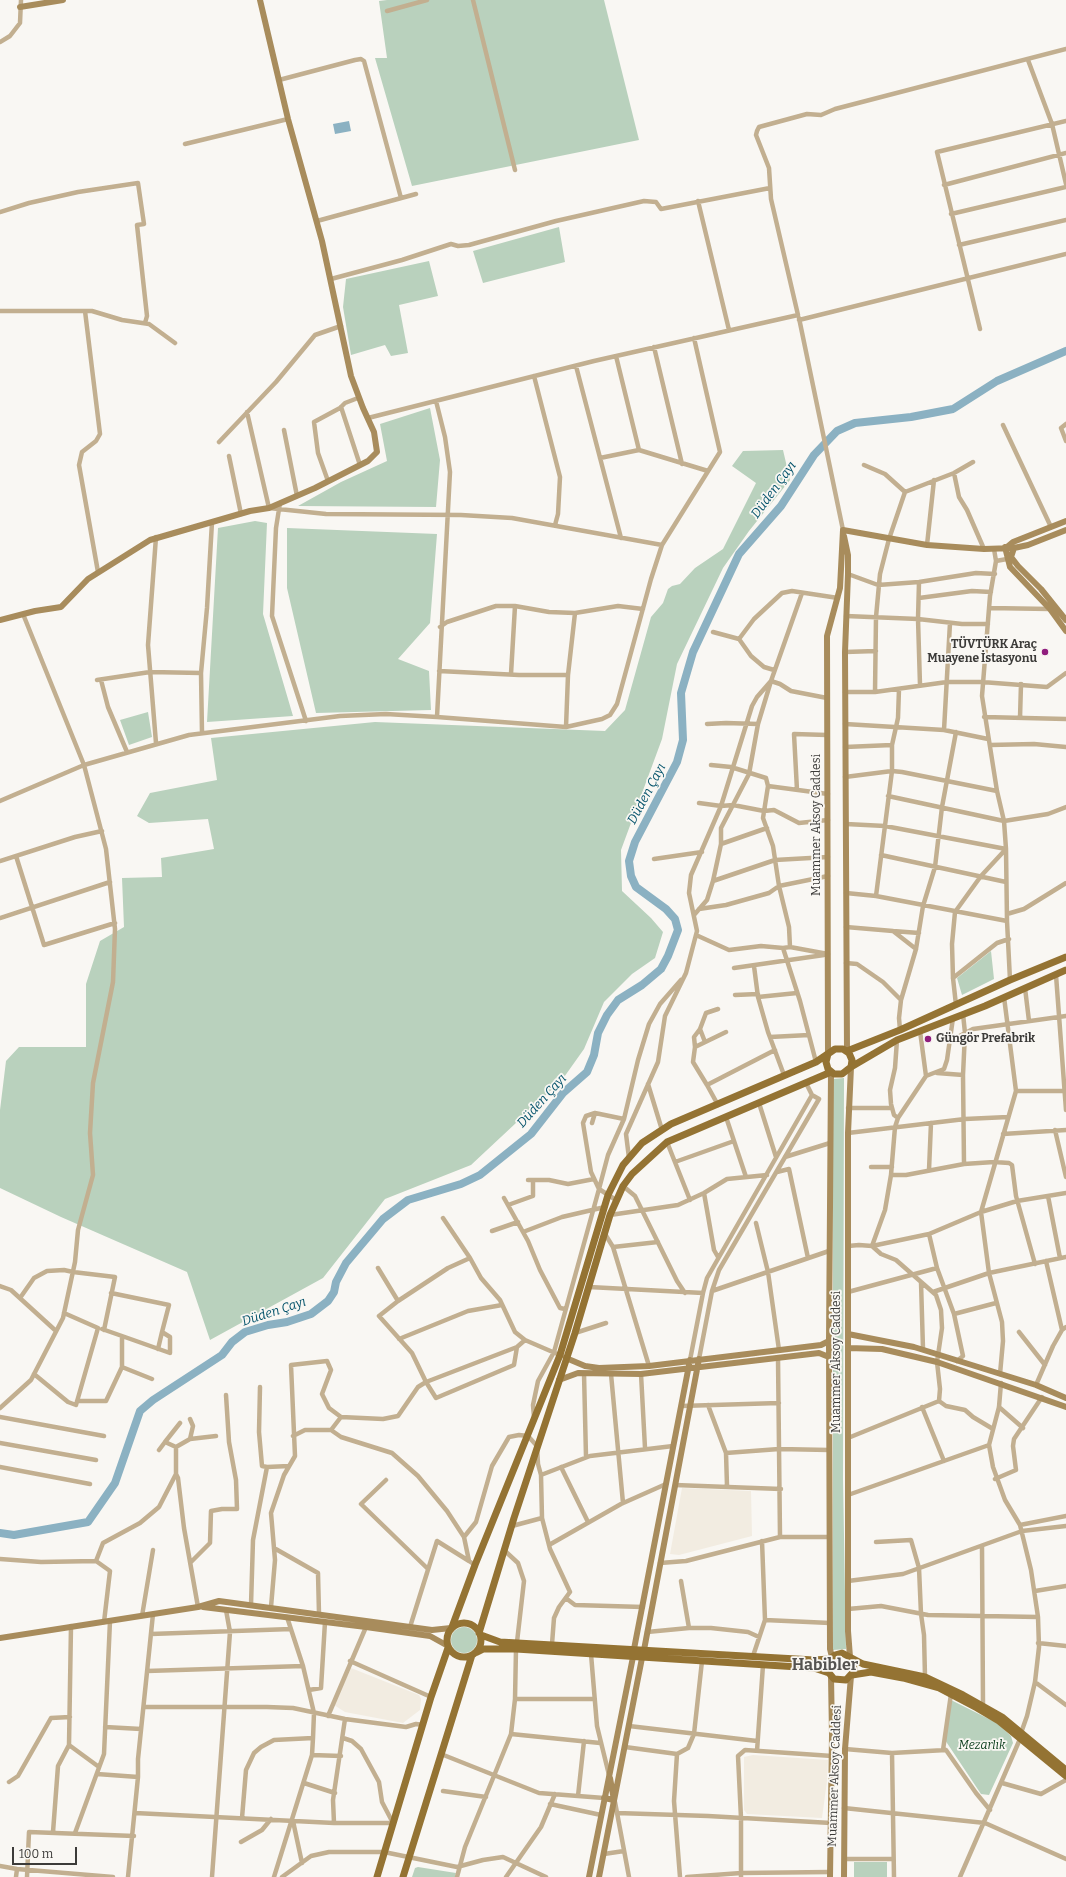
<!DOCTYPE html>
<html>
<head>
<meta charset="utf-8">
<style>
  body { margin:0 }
  #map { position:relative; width:1066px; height:1877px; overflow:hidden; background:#f9f7f3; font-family:Bitter,serif }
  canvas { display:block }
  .scale { position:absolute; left:12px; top:1847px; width:65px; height:18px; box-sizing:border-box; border:2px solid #3c3b39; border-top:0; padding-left:5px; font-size:12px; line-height:14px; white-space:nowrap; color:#3c3b39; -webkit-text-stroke:3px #f9f7f3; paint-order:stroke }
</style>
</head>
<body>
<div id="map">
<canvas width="1066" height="1877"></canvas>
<div class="scale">100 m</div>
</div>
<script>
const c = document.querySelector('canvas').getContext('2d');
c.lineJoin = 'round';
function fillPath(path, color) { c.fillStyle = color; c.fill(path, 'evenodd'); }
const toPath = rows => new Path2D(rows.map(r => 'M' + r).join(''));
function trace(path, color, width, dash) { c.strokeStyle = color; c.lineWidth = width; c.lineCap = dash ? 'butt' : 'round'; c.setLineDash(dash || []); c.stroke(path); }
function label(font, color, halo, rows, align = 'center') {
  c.font = font + ' Bitter,serif'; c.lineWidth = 3.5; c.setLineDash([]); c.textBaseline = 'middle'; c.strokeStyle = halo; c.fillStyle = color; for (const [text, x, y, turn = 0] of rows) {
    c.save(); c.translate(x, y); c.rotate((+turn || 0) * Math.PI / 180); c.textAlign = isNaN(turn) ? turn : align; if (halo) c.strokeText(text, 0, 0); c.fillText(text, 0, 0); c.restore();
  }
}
fillPath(toPath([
  [682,1488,751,1491,752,1536,679,1555,670,1554],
  [351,1668,419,1695,421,1699,420,1710,403,1723,345,1712,334,1705],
  [753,1755,828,1760,827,1781,822,1818,747,1814,744,1810,744,1757]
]), '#f2ece1');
fillPath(toPath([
  [387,0,604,0,639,140,412,186,375,58,387,58,379,1],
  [559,227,565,262,483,283,473,251],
  [429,261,438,296,399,305,408,353,391,356,385,345,351,355,343,307,346,279],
  [430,408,440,460,436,507,298,506,341,482,387,461,380,424],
  [783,450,790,480,749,531,723,568,677,664,662,739,621,850,622,891,651,918,663,932,655,958,632,974,604,1002,584,1049,562,1080,471,1165,385,1199,323,1278,210,1340,187,1272,61,1217,0,1188,0,1110,6,1061,19,1047,86,1047,86,984,100,941,124,927,122,878,162,877,161,858,214,849,208,819,149,823,137,816,150,793,217,780,211,738,375,722,605,731,625,710,651,617,663,603,668,589,672,586,680,584,695,568,723,549,756,483,732,466,743,451],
  [255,521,267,523,263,614,293,716,207,722,218,528],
  [287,528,437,534,430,623,398,659,429,671,431,710,316,713,287,588],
  [148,712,152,737,129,745,120,720],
  [991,951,994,979,962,995,957,978],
  [844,1078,843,1479,846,1649,833,1650,833,1079],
  '451 1640a13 13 0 1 1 26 0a13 13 0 1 1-26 0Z',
  [951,1700,997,1723,1011,1736,1013,1743,989,1795,981,1794,945,1740],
  [854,1862,887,1862,887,1877,854,1877],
  [418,1867,456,1873,455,1877,412,1877,415,1868]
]), '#b9d1bd');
fillPath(toPath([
  [349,121,351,131,335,134,333,124]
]), '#8bb1c2');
trace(toPath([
  [0,1533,14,1535,88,1522,115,1483,140,1411,153,1400,222,1355,232,1342,245,1332,268,1325,287,1322,311,1314,328,1301,334,1292,336,1282,346,1263,383,1219,408,1200,461,1184,480,1175,531,1134,563,1093,587,1072,594,1055,598,1033,607,1015,618,1000,642,985,661,969,668,956,678,930,675,919,666,909,636,887,631,876,629,861,635,842,677,762,683,740,681,693,693,652,739,554,781,506,814,455,837,431,855,423,911,417,953,409,997,381,1066,351]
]), '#8bb1c2', 8);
trace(toPath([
  [473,0,515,170],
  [387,11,427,0],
  [0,42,10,36,20,23,21,0],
  [1028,60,1052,124,1066,184],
  [279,80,355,60,361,59,364,61,401,198],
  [185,144,288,119],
  [944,185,1066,153],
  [698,201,729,330],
  [0,212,29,203,78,192,138,183,144,224,137,225,147,316,145,323],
  [951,214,1066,187],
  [317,221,416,194],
  [959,245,1066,220],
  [331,279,402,260,451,244,458,246,469,245,556,221,644,201,656,202,661,209,770,188],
  [0,311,92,311,122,320,149,324,175,343],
  [85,311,100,434,96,441,82,452,79,465,98,572],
  [799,318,843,530],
  [799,320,1066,254],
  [980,329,937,152,1066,121],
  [654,347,682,464],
  [616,356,639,450,708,471],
  [576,366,621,538],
  [534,376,560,477,558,514,555,525],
  [436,401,445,437,450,472,437,717],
  [341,407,360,465],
  [247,412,269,508,326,514,461,515,512,518,662,545],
  [368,418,594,361,798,315,771,199,769,168,756,135,757,131,759,127,807,114,821,115,835,109,1066,49],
  [1066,424,1061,428,1066,441],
  [1003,425,1051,527],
  [284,430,297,496],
  [219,442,276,382,315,335,341,326],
  [229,456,241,514],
  [600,458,639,450],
  [864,465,885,474,905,492,889,539,880,574,876,617,875,692],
  [954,473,959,497,967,510,984,549],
  [328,481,318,453,314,422,340,408,345,403,358,398],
  [905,492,954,473,973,462],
  [280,503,276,528,272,616,306,721],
  [156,537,148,645,156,743],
  [927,545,934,480],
  [996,561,1007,559],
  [848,574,878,585,919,582,976,573,995,574],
  [919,582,918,619,920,685],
  [919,598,972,591,991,592],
  [989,608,1050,609],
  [23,614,84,765,189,735,340,716,386,714,437,717,566,727,602,719,610,715,617,704,651,579,662,545,720,452,694,338],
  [846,616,918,619,962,624,988,624],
  [440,627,447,622,496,606,515,606,549,612,575,613,618,606,643,609],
  [713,632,739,639],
  [845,652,876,651],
  [774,670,764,667,751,656,739,639,754,619,782,593,792,591,838,598],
  [439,671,519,675,568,675],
  [511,674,515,606],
  [97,680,150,672,201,673],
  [101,680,108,707,127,752],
  [845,692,875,692,947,682,982,682,1047,687,1066,673],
  [984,717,1066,719],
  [1020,718,1021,684],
  [707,724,726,723,758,724],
  [845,724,944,730,988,739],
  [566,727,568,675,575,613],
  [944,730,950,623],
  [202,733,201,673,207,608,212,522],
  [990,745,1034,744,1066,747],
  [845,747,892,745],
  [711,765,731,767,766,778,768,786,763,818,773,846,779,886,789,927,790,947],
  [845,777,892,771,902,772,997,791],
  [768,786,828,794],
  [797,790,794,734,827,735],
  [888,796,1004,821,1048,814,1066,807],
  [0,801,84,765,106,849,115,929,113,982,93,1083,90,1133,93,1175,78,1230,75,1262,63,1318,31,1380,0,1408],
  [699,803,721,806,733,805,764,811,774,810,799,823,828,820],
  [846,824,885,826,1006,849,1007,921,1010,980],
  [721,844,767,828],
  [881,855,1006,882],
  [16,856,44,945,115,923],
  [654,859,702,852],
  [0,861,75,837,102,831],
  [713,881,775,860,828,857],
  [846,893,876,896,1007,921],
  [876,896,892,771,892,745,898,718,899,689],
  [699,909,726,905,769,893,779,886,828,876],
  [1007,914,1024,909,1066,883],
  [694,915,707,900,713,881,721,844,721,828,749,774,758,724,771,681,802,593],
  [0,918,110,882],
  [846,927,893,931,916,949],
  [893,931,919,933],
  [696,935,729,950,761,946,783,948],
  [846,963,857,964,883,982,901,1000],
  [754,966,758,997],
  [734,968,824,955],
  [1056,975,1066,1110],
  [953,978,997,943,1009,939],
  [1025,988,1029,1021],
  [735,995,758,994],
  [1004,997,1016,1091,1066,1091],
  [956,1005,953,978,952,944,955,912,981,876,1006,849,1004,821,997,791,982,696,990,596,996,561,994,549],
  [963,1014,965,1033,963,1075,964,1164],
  [953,1018,947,1060,944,1069,926,1076,898,1118,895,1127,891,1175,885,1210,872,1246,929,1234,981,1212,1017,1201,1066,1193],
  [700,1029,705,1042],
  [900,1030,899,1018,901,1000,916,949,923,906,935,867,942,807,956,732],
  [920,1031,926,1076],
  [770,1037,809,1035],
  [897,1040,895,1068,890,1090,891,1104,894,1115,898,1118],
  [950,1041,973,1029,1066,1016],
  [695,1047,694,1037,700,1029,706,1013,718,1009],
  [816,1062,800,1001,783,948,790,947,828,954],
  [937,1073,963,1075],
  [784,1075,768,1032,758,997,797,993],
  [648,1084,662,1130],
  [707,1085,693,1062,695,1047,726,1032],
  [759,1103,776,1157],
  [718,1105,707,1085,775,1050],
  [848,1108,892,1108],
  [726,1117,746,1177],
  [592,1123,595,1113],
  [1055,1130,1066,1177],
  [848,1133,965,1119,1008,1117],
  [1003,1134,1066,1130],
  [667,1142,690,1200],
  [785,1157,830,1143],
  [629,1158,626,1134,658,1062,665,1016,686,973,697,931,689,893,691,875,721,806,752,706,757,697,771,681,780,684,791,691,827,698],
  [675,1162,734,1141],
  [871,1167,892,1167],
  [929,1170,931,1123],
  [777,1172,789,1169,808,1258],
  [891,1175,906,1175,964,1164,994,1162,1009,1163,1012,1165,1016,1196,1035,1264],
  [528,1180,549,1180,568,1184,594,1179],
  [623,1186,635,1196,677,1281,685,1293],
  [704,1193,714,1250,718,1257],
  [1048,1196,1060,1258],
  [504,1198,528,1241,540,1270,560,1308,565,1309],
  [616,1200,599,1189,608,1155,624,1119,638,1060,649,1024,660,1004,681,980],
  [508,1205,533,1196,533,1180],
  [610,1215,678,1205,704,1193,727,1179,767,1175],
  [756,1223,768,1272,779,1350],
  [492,1231,518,1222],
  [523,1232,562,1217,605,1207],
  [605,1234,613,1247,649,1366],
  [613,1247,658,1242],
  [470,1258,481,1278,500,1300,515,1332,525,1340],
  [1046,1261,1062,1330],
  [378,1268,398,1301],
  [937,1268,954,1314,963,1356,957,1361],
  [921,1282,923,1349],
  [0,1286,11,1290,56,1331],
  [589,1287,703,1293],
  [712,1291,829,1251],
  [848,1292,937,1268,929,1234],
  [933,1292,989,1273,1066,1257],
  [111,1293,169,1305,162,1332,170,1337,170,1353,122,1336],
  [20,1298,34,1278,47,1271,64,1270,73,1272,115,1277,104,1330],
  [954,1314,996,1303],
  [1019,1332,1045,1365],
  [575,1333,606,1323],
  [399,1339,468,1311,502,1305],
  [517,1347,514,1365,436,1398,426,1382,517,1347,525,1340,562,1356],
  [158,1349,162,1332],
  [778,1358,780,1537],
  [699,1359,712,1291,719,1270,819,1099,812,1095,806,1083],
  [690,1360,703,1293,707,1278,812,1095],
  [122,1367,152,1379],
  [584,1373,586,1457],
  [34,1374,68,1402,76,1405,98,1328,64,1313],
  [611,1374,623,1503],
  [641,1374,645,1448],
  [1000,1374,1003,1341,1002,1322,989,1273,981,1212,1016,1091],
  [1001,1383,999,1407,989,1445,993,1467,1005,1500,1020,1525,1031,1570,1038,1617,1039,1647,1035,1682,1027,1716,1021,1733],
  [1036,1385,1053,1346,1062,1330,1066,1327],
  [77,1401,106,1401,122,1367,122,1336,102,1329],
  [939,1401,946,1406,965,1410,973,1417,993,1429],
  [708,1405,726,1453,727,1486],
  [681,1406,779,1403],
  [922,1407,944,1461],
  [999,1407,1023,1428],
  [0,1417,104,1436],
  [534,1417,533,1405,538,1381,554,1352,599,1189,591,1172,583,1123,586,1116,595,1113,624,1119],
  [331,1430,341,1417,383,1419,398,1416,418,1387,426,1382,412,1353,379,1316,398,1301,448,1268,470,1258,443,1218],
  [293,1436,305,1430,331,1430,341,1437,392,1453,418,1476,447,1511,464,1537,469,1561,475,1565],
  [848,1438,939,1401,940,1389,937,1362,942,1328,941,1310,936,1295,896,1260,881,1254,872,1246,859,1245,848,1246],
  [190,1439,216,1436],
  [0,1443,96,1460],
  [176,1447,165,1442,180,1423],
  [159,1450,165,1442],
  [726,1453,779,1449,829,1450],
  [0,1467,90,1484],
  [267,1467,289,1466],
  [561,1467,588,1522],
  [176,1474,176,1447,190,1439,193,1426,190,1419],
  [541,1475,590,1456,673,1446],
  [995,1479,1016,1470,1013,1446,1014,1439,1042,1397],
  [386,1480,361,1504,428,1569],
  [675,1485,781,1489],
  [848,1495,989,1445],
  [1020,1525,1066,1516],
  [512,1526,542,1518],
  [464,1537,476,1522,492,1466,509,1437,519,1435,528,1436,537,1446,538,1464,541,1475,542,1518,550,1549,570,1592,559,1607,554,1618,552,1644],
  [876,1542,911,1540,919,1568,921,1614,924,1635,925,1677],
  [549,1545,621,1504,666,1484],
  [982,1546,983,1705],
  [274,1548,318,1573,319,1614],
  [505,1551,518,1563,524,1581,517,1642],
  [0,1559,41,1562,96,1561],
  [191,1562,210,1543,211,1511,222,1509,237,1509,236,1480,229,1442,226,1395],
  [660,1563,686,1561,780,1537,829,1537],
  [681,1581,689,1628],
  [848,1581,903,1574,1022,1531,1066,1526],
  [1035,1591,1066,1586],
  [567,1599,575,1605,643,1607],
  [251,1605,253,1540,267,1467,262,1466,259,1432,260,1387],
  [271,1607,275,1560,271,1513,284,1475,295,1456,291,1365,327,1361,331,1370,322,1394,329,1408,341,1417],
  [848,1609,881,1606,928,1615,1038,1617],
  [142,1616,153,1550],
  [765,1620,830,1623],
  [104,1622,110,1571,96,1561,103,1543,140,1523,159,1507,176,1474,178,1478,184,1528,198,1607],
  [410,1627,437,1541,469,1561],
  [647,1632,689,1628,711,1628,748,1632,759,1637],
  [151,1634,291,1629],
  [1038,1643,1066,1646],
  [591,1654,597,1726,609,1775],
  [753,1656,765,1620,762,1541],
  [350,1661,431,1697],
  [147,1671,303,1666],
  [1035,1682,1066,1705],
  [309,1690,321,1688,325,1622],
  [515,1699,594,1699],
  [144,1707,267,1707,293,1708,345,1719,406,1727,416,1724,423,1725],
  [328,1716,366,1627],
  [629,1726,757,1741],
  [105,1727,141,1729],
  [511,1734,600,1743],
  [69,1745,99,1767],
  [625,1747,677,1754,688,1748,694,1734,702,1661],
  [845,1749,892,1753,946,1750,976,1793,990,1810],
  [943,1750,951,1694],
  [757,1751,763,1665],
  [892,1753,894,1877],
  [441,1754,539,1793,604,1798],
  [677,1754,674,1801,680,1877],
  [312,1755,341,1756],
  [97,1774,138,1777,138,1759,153,1614],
  [9,1782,18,1776,51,1718,70,1717],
  [304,1783,335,1793],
  [1002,1783,1041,1794,1066,1780],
  [443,1791,486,1797],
  [578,1796,584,1741],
  [615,1802,629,1877],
  [550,1804,601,1815],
  [844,1808,985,1823,1066,1859],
  [135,1813,334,1823,393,1823,382,1802,379,1782,361,1749,352,1741,343,1738],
  [617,1813,708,1816,831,1823],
  [242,1818,246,1770,254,1753,261,1747,274,1740,313,1738],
  [293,1821,302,1863],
  [334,1823,333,1800,345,1719],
  [53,1832,58,1766,69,1745,71,1626],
  [75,1833,104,1754,110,1621],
  [241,1842,262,1830,271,1819],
  [604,1854,624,1851],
  [844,1859,893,1859],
  [0,1866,17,1869,113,1877],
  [16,1877,17,1869],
  [27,1877,29,1832,134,1836],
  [128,1877,138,1777],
  [212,1877,230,1632,226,1610],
  [274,1877,312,1755,313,1738,314,1713,303,1666,287,1617],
  [282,1877,311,1856,329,1852,384,1852,457,1867,483,1860,503,1857,546,1877],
  [457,1877,465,1847,511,1734,515,1699,516,1649],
  [506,1877,541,1827,555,1794],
  [687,1877,741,1873,830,1872],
  [741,1877,741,1818,738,1756,745,1750,832,1756],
  [960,1877,1020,1739]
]), '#c2af90', 4.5);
trace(toPath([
  [20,7,63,0],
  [843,530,927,545,984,549,1014,548,1028,545,1066,530],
  [844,536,848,555,848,574,845,652,847,1051],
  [1005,547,1010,567,1050,609,1066,631],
  [1007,547,1013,542,1066,521],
  [1014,548,1011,557,1018,566,1041,589,1066,620],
  [0,620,35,611,61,607,88,579,150,540,250,511,269,508,315,488,368,461,377,452,374,432,363,408,351,376,322,241,288,119,260,0],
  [828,1054,827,636,840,588,843,530],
  [831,1072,829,1341,830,1649,832,1657],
  [848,1334,914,1347,1036,1385,1066,1398],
  [848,1348,882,1349,937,1362,1066,1407],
  [566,1358,585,1366,599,1368,649,1366,821,1345,829,1341],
  [559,1380,578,1373,641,1374,819,1353,829,1357],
  [203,1607,366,1627,430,1636,448,1646],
  [0,1638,198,1607,219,1601,432,1630,451,1628],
  [634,1649,690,1360],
  [644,1650,699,1359],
  [850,1657,848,1631,848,1133,851,1067],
  [604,1798,614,1800,610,1778],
  [589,1877,633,1657],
  [599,1877,642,1658],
  [830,1877,832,1735,831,1676],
  [844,1877,845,1749,851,1676]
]), '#a88c5c', 6);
trace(toPath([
  [847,1051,900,1030,1010,980,1066,957],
  [828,1054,826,1062,828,1069,834,1074,842,1074,851,1067,897,1040,985,1006,1066,970],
  '447 1640a17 17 0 1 1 34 0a17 17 0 1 1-34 0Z',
  [452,1627,475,1565,560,1355,608,1195,623,1165,642,1143,671,1124,816,1062,835,1049,843,1049,849,1053,852,1060,851,1067],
  [479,1633,514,1518,575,1333,610,1215,623,1186,632,1174,667,1142,831,1072],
  [481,1635,500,1642,814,1660,830,1659],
  [477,1652,483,1649,516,1649,814,1668,829,1673],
  [853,1660,854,1671,846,1680,834,1679,829,1673,827,1666,830,1659,835,1655,842,1653,863,1664,925,1677,963,1695,1002,1717,1066,1770],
  [852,1675,871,1672,903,1678,939,1688,977,1708,999,1721,1066,1776],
  [377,1877,431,1697,448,1648],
  [403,1877,472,1655]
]), '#947333', 7);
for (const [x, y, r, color] of [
  [1045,652,4,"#901d7d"],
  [928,1039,4,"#901d7d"]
]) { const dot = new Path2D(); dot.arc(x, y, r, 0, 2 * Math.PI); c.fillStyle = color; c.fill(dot); trace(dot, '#f9f7f3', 1.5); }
label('bold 12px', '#3c3b39', '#f9f7f3', [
  ["TÜVTÜRK Araç",1037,645],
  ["Muayene İstasyonu",1037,659],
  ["Güngör Prefabrik",936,1039,"left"]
], 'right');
label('12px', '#3c3b39', '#f9f7f3', [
  ["Muammer Aksoy Caddesi",817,825,-90],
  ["Muammer Aksoy Caddesi",837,1362,-90],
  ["Muammer Aksoy Caddesi",835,1776,-88]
]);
label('italic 12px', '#0f4120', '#f9f7f3', [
  ["Mezarlık",982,1746]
]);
label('italic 13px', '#04536b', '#f9f7f3', [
  ["Düden Çayı",774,490,-54],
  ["Düden Çayı",647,794,-62],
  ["Düden Çayı",542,1101,-48],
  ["Düden Çayı",274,1312,-18]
]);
label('bold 16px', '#555350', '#f9f7f3', [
  ["Habibler",825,1666]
]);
</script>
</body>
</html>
